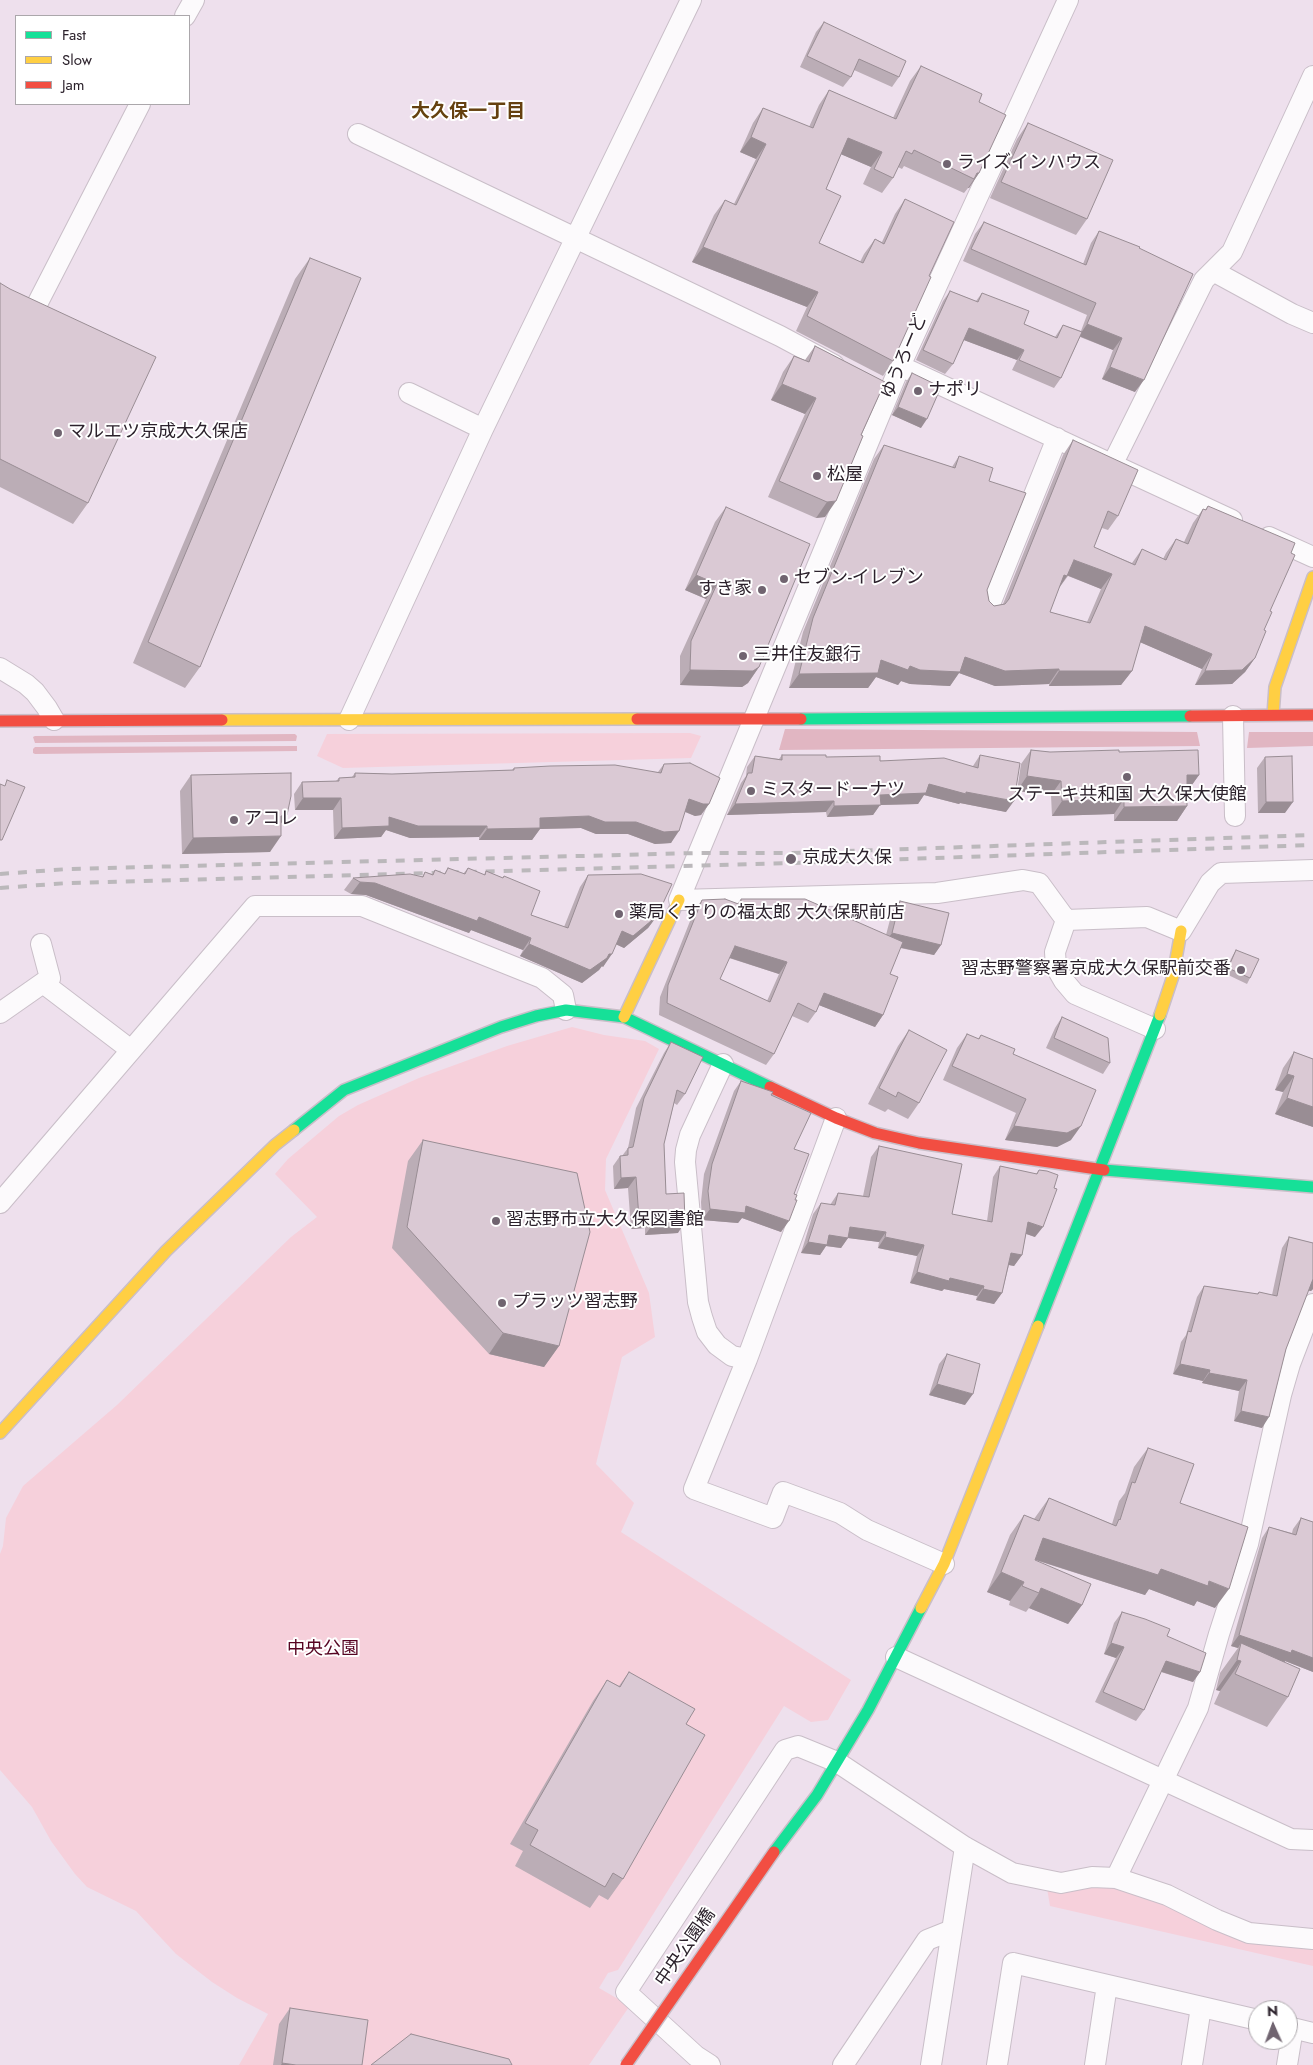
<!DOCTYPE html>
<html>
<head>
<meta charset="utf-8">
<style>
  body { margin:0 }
  #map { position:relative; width:1313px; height:2065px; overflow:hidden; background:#eee0ed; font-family:Jost,sans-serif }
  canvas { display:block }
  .legend { position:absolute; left:15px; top:15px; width:175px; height:90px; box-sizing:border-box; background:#fff; border:1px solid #aba7ab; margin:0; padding:6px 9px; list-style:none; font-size:15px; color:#2c222c }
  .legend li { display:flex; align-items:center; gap:10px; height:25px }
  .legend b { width:25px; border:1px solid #aba7ab }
  .north { position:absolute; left:1248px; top:2000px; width:50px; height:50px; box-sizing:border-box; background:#fff; border:1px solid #aba7ab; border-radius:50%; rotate:358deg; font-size:14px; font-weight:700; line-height:20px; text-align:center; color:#2c222c }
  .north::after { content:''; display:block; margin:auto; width:18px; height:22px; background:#706470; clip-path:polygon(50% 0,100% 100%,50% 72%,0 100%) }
</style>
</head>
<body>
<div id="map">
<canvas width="1313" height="2065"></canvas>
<ul class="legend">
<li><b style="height:6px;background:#16e098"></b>Fast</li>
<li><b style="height:6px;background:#ffcf43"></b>Slow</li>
<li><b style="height:6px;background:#f24e42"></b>Jam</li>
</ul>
<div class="north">N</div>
</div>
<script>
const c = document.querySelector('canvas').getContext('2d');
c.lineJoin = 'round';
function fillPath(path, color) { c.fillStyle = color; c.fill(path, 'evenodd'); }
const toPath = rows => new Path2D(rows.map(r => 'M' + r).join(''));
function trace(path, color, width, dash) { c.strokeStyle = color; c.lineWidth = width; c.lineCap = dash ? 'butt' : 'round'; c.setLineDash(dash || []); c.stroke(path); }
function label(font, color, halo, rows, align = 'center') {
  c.font = font + ' Jost,"Noto Sans JP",sans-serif'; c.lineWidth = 4; c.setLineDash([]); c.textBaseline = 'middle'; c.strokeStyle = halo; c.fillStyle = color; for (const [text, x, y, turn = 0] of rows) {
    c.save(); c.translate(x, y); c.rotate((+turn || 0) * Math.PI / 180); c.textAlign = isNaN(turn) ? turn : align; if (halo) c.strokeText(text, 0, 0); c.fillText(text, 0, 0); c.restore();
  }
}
fillPath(toPath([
  [690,733,701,736,691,758,343,768,317,756,327,734],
  [572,1027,604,1035,645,1041,659,1049,606,1159,605,1190,649,1293,655,1337,622,1357,596,1464,634,1503,621,1532,851,1680,828,1720,811,1722,784,1706,618,1970,608,1973,599,1988,625,2003,631,2004,589,2065,239,2065,268,2014,237,1998,212,1982,176,1954,136,1911,87,1887,75,1874,51,1841,32,1807,0,1770,0,1554,3,1546,6,1518,23,1486,117,1405,291,1237,317,1217,275,1174,288,1159,339,1116,358,1105,419,1078,507,1046],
  [1096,1887,1119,1889,1313,1948,1313,1966,1050,1906,1047,1888]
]), '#f6d0db');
fillPath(toPath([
  [785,729,1197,732,1200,746,779,750],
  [1249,732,1313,732,1313,746,1247,748],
  [295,734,297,736,296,741,35,743,33,737,35,736],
  [297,746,297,751,35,754,33,753,33,749,35,747]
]), '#e1b6c2');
const street = toPath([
  [185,16,194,0],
  [358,134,780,336,834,365],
  [1213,271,1292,314,1313,323],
  [0,299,32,314,140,104],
  [900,366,1232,520],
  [409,393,483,429],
  [1112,465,1204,280,1232,252,1313,76],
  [1269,537,1313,557],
  [988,609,1057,438],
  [0,668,26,684,35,692,47,708,54,720],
  [1233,716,1235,816],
  [349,720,483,429,691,0],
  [1066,920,1039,883,1023,880,937,893,679,900,900,366,1068,0],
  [1066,920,1147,917,1181,931,1210,883,1221,873,1313,870],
  [1066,920,1055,952,1056,967,1064,981,1075,994,1155,1029],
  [43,983,131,1050],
  [0,1013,50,978,41,944],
  [723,1064,690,1135,686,1150,685,1162,698,1302,702,1317,707,1332,717,1345,732,1356,747,1359],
  [836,1118,747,1359,694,1489,773,1518,783,1492,840,1513,867,1530,944,1564],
  [0,1203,255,906,362,906,542,978,563,995,566,1010],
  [896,1657,1291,1839,1313,1840],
  [1116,1878,1198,1708,1219,1634,1248,1544,1281,1395,1290,1364,1313,1304],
  [1288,2027,1313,2033],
  [710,2065,696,2056,626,1992,785,1750,798,1746,837,1762,965,1847,1012,1873,1061,1883,1092,1877,1116,1878,1167,1895,1217,1920,1249,1933,1313,1939],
  [843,2065,927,1940,952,1930],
  [931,2065,965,1847],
  [997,2065,1013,1963,1258,2020],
  [1095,2065,1107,1985],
  [1192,2065,1201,2007],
  [1287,2065,1293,2028]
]);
const fast = toPath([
  [801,719,1190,716],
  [294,1130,344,1090,501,1027,536,1016,566,1010,624,1017,770,1087],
  [1104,1170,1313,1187],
  [1038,1326,1160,1015],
  [774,1852,817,1795,868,1710,921,1608]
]);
const slow = toPath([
  [1273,715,1275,687,1313,577],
  [222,720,637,719],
  [1160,1015,1173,976,1181,931],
  [624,1017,679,900],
  [0,1433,166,1251,275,1145,294,1130],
  [921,1608,944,1564,1038,1326]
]);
const jam = toPath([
  [1190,716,1313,715],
  [637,719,801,719],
  [0,721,222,720],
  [770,1087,836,1118,875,1133,919,1143,1104,1170]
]);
trace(street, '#c9bec8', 22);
trace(fast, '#c9bec8', 14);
trace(slow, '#c9bec8', 14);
trace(jam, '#c9bec8', 14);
trace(street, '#fcfafc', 20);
trace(fast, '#16e098', 11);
trace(slow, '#ffcf43', 11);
trace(jam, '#f24e42', 11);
trace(toPath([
  [0,874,68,869,698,853,791,853,1313,835],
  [0,888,68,883,790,863,1313,845]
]), '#bbb8bb', 4, [9, 9]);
const jamBridge = toPath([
  [626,2065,774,1852]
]);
trace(jamBridge, '#c9bec8', 14, []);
trace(jamBridge, '#f24e42', 11);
fillPath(toPath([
  [824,22,899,77,892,87,854,70,851,77,843,87,800,67,816,32],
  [921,66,979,102,979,173,969,188,968,188,964,193,904,166,902,169,898,167,893,178,882,193,863,184,871,167,841,154,826,189,819,243,860,262,864,254,875,239,882,242,895,214,905,199,929,276,893,361,883,376,796,331,807,307,692,262,714,215,725,200,734,204,756,159,740,152,753,123,763,108,809,127,819,105,829,90,893,118,910,81],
  [1028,123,1087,219,1076,235,990,198,1017,139],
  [984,222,1083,264,1091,243,1099,231,1139,248,1135,392,1102,379,1113,350,1080,337,1061,378,1054,388,1012,370,1017,360,964,340,953,364,945,374,916,360,943,301,950,291,976,301,982,293,1024,324,1055,337,1063,325,1081,331,1087,315,963,261,975,234],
  [310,258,200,667,185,688,133,663,295,279],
  [0,283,88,503,73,524,0,487],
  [815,346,885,382,825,517,816,518,768,497,805,414,771,400,783,372,794,356,805,360],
  [912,373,921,428,892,415,906,382],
  [1073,440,1118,516,1108,530,1102,528,1094,547,1132,563,1142,549,1163,559,1166,553,1176,539,1184,542,1193,523,1203,509,1205,510,1208,506,1291,553,1270,611,1264,630,1255,658,1245,672,1232,684,1195,685,1202,669,1140,642,1132,671,1121,685,1049,686,1049,684,995,686,959,673,950,686,910,684,901,681,898,685,876,677,868,688,789,688,803,632,874,459,884,445,952,467,959,456,989,481,987,590,989,601,994,606,1003,604,1063,455],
  [1068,576,1101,589,1087,622,1050,612,1059,588],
  [726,507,759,667,748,683,742,687,680,685,680,656,706,599,685,590,715,522],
  [1031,750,1050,752,1119,752,1199,775,1189,789,1187,789,1187,806,1177,821,1114,821,1114,814,1052,816,1051,795,1017,791,1021,764],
  [782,755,973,766,980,755,1006,812,960,803,959,804,924,795,918,804,880,805,873,815,827,817,826,812,727,815,741,783,746,776,747,767,755,756,779,759],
  [1265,757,1285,813,1258,813,1257,768],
  [664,764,709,804,701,815,695,816,685,812,671,843,655,844,628,834,596,834,581,828,540,829,532,840,479,840,479,837,410,838,386,830,381,837,334,839,333,810,295,810,294,794,302,782,336,781,339,778,352,777,355,773,392,774,512,770,514,768,658,772],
  [191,775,281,824,270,852,182,854,180,791],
  [448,868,463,874,468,868,484,875,486,871,503,878,504,876,531,915,564,927,580,887,588,875,657,916,648,928,624,948,616,944,603,967,602,966,599,970,582,983,520,956,523,950,471,930,469,933,366,895,351,894,344,890,353,878,422,877,425,872,432,874,435,870,444,874],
  [741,899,886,935,892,912,900,901,941,945,934,955,900,948,890,974,883,1015,875,1027,819,1005,816,1012,808,1023,792,1016,774,1054,766,1065,659,1015,660,997,694,911,702,900,737,904],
  [729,958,779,974,767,1001,720,979],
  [1236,950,1250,978,1247,984,1224,973,1233,955],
  [1062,1017,1110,1063,1103,1074,1046,1048,1055,1028],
  [909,1030,919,1103,908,1119,888,1109,885,1112,868,1104,898,1046],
  [967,1034,978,1039,981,1035,1013,1054,1071,1140,1057,1147,1005,1140,1016,1113,943,1080,957,1048],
  [671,1042,685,1094,677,1105,674,1103,664,1144,666,1194,678,1233,645,1235,645,1228,631,1229,628,1188,614,1189,613,1166,620,1156,622,1156,628,1148,636,1108,664,1053],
  [1294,1052,1313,1059,1313,1127,1275,1114,1283,1092,1275,1090,1283,1068],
  [741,1081,771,1095,794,1149,794,1194,781,1232,742,1218,738,1223,702,1220,701,1202,704,1174,734,1091],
  [423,1140,559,1346,544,1367,489,1354,392,1248,408,1161],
  [879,1146,952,1214,987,1221,993,1177,1000,1166,1036,1174,1039,1170,1035,1237,1026,1234,1022,1255,1014,1266,1009,1265,1002,1293,994,1304,976,1300,977,1296,944,1289,942,1291,910,1283,917,1256,878,1248,879,1242,848,1238,841,1248,826,1246,820,1255,801,1253,813,1214,821,1203,830,1205,838,1193,863,1196,871,1157],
  [1289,1237,1313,1243,1313,1289,1311,1291,1308,1290,1286,1349,1262,1428,1234,1421,1239,1391,1202,1383,1203,1381,1173,1374,1181,1342,1186,1335,1197,1297,1204,1286,1257,1294,1259,1292,1272,1295,1282,1248],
  [947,1354,965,1405,929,1395,939,1364],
  [1148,1448,1180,1503,1215,1608,1197,1601,1194,1606,1149,1589,1145,1595,1035,1560,1082,1605,1068,1624,1029,1608,1026,1612,1009,1605,1010,1601,987,1592,1010,1535,1024,1515,1034,1519,1049,1498,1112,1524,1119,1501,1125,1493,1134,1467],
  [1301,1518,1313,1522,1313,1672,1285,1661,1285,1662,1288,1697,1267,1727,1214,1704,1220,1691,1216,1690,1220,1673,1238,1648,1231,1646,1262,1538,1269,1527,1292,1533,1293,1529],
  [1122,1612,1167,1636,1200,1672,1193,1682,1161,1672,1144,1710,1136,1721,1095,1702,1116,1658,1104,1654,1114,1623],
  [629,1672,686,1724,623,1879,608,1900,599,1895,590,1908,515,1866,523,1851,510,1844,593,1701,607,1680,619,1686],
  [290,2008,362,2065,273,2065,279,2024]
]), '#bbadb6');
fillPath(toPath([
  [751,137,766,144,756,159,740,152],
  [848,138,882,152,871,167,838,153],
  [977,173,979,173,969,188,968,188,974,179],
  [703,247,818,292,807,307,692,262],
  [1087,324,1122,338,1113,350,1079,336],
  [969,328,1024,350,1017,360,961,339],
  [1110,367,1144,380,1135,392,1102,379],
  [782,384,816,398,805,414,771,400],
  [898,407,927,419,921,428,892,415],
  [836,501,825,517,816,518,827,502],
  [1074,560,1112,574,1101,589,1064,574],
  [696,575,717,584,706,599,685,590],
  [1064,575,1067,576,1057,591],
  [1145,626,1212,654,1202,669,1135,640],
  [965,657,1059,669,1049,684,995,686,959,673,950,686,910,684,901,681,898,685,876,677,868,688,789,688,799,674,881,660],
  [1255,658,1245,672,1232,684,1195,685,1205,671],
  [759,667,748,683,742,687,680,685,690,670],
  [1059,671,1132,671,1121,685,1049,686],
  [1187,775,1199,775,1189,789,1177,790],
  [1027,776,1061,781,1051,795,1017,791],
  [929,784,966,792,1014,801,1006,812,960,803,959,804,924,795,918,804,880,805,873,815,827,817,834,806],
  [303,798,341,798,333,810,295,810],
  [689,799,709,804,701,815,695,816,681,810],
  [1124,799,1114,814,1052,816,1062,801],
  [834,801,826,812,727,815,735,804],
  [1266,802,1293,802,1285,813,1258,813],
  [1187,806,1177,821,1114,821,1124,807],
  [287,815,276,831,281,816],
  [589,816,636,822,679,831,671,843,655,844,628,834,596,834,581,828,540,829,532,840,479,840,487,829,540,818],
  [389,817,487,826,479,837,410,838,386,830,381,837,334,839,342,828],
  [281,836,270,852,182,854,193,838],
  [360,882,375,883,479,917,531,938,523,950,471,930,469,933,366,895,351,894],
  [657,916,648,928,624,948,613,943,622,931],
  [892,933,941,945,934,955,884,944],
  [529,944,609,954,612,954,603,967,602,966,599,970,582,983,520,956],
  [735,946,787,962,779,974,727,957],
  [824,993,883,1015,875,1027,816,1004],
  [1287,1074,1294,1076,1283,1092,1275,1090],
  [1287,1098,1313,1107,1313,1127,1275,1114],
  [1014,1126,1081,1126,1071,1140,1057,1147,1005,1140],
  [636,1177,628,1188,614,1189,621,1178],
  [746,1206,789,1221,781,1232,742,1218,738,1223,702,1220,710,1209],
  [652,1217,645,1228,631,1229,639,1218],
  [685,1222,678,1233,645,1235,653,1224],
  [1028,1222,1043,1227,1035,1237,1021,1232],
  [850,1227,886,1232,879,1242,848,1238,841,1248,826,1246,820,1255,801,1253,808,1242],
  [885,1237,924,1245,917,1256,878,1248],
  [1011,1253,1022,1255,1014,1266,1004,1264],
  [917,1272,950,1278,984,1286,977,1296,944,1289,942,1291,910,1283],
  [1313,1279,1313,1289,1311,1291,1305,1290],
  [983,1289,1002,1293,994,1304,976,1300],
  [503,1333,559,1346,544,1367,489,1354],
  [1180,1364,1210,1370,1203,1381,1173,1374],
  [1209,1373,1247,1380,1239,1391,1202,1383],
  [937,1384,973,1394,965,1405,929,1395],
  [1241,1411,1269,1417,1262,1428,1234,1421],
  [1043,1538,1209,1581,1229,1589,1215,1608,1197,1601,1194,1606,1149,1589,1145,1595,1030,1558],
  [1001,1572,1024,1582,1010,1601,987,1592],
  [1041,1588,1082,1605,1068,1624,1029,1608,1039,1593],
  [1239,1635,1292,1650,1313,1658,1313,1672,1285,1661,1284,1663,1241,1643,1238,1648,1231,1646],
  [1111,1643,1124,1647,1116,1658,1104,1654],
  [1237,1660,1241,1661,1220,1691,1216,1690],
  [1166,1661,1200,1672,1193,1682,1159,1671],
  [282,2063,296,2065,281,2065]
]), '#998d94');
const building = toPath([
  [824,22,906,61,899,77,859,59,851,77,807,56,824,22],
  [921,66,982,94,979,102,1006,115,979,173,977,173,974,179,914,150,912,154,906,151,893,178,874,169,882,152,848,138,826,189,841,196,819,243,863,263,875,239,884,244,905,199,954,222,929,276,931,277,893,361,807,316,818,292,703,247,725,200,736,205,766,144,751,137,763,108,813,128,829,90,896,119,921,66],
  [1028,123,1113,160,1087,219,1001,182,1028,123],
  [984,222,1086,265,1099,231,1140,247,1139,248,1193,274,1144,380,1110,367,1122,338,1087,324,1096,303,971,249,984,222],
  [310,258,361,278,200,667,148,642,310,258],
  [0,283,10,289,156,357,88,503,0,459,0,283],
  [950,291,978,302,982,293,1029,311,1024,324,1057,338,1063,325,1082,332,1061,378,1019,360,1024,350,969,328,953,364,923,350,950,291],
  [815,346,885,382,861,435,863,436,836,501,827,502,779,481,816,398,782,384,794,356,809,362,815,346],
  [912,373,941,387,927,419,898,407,912,373],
  [1073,440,1138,470,1118,516,1108,511,1094,547,1135,565,1142,549,1166,560,1176,539,1188,544,1203,509,1206,510,1208,506,1295,543,1291,553,1295,555,1270,611,1272,612,1264,630,1266,631,1255,658,1242,670,1205,671,1212,654,1145,626,1132,671,1059,671,1059,669,1005,671,965,657,960,672,920,670,910,666,908,670,881,660,878,673,799,674,813,618,884,445,955,468,959,456,993,468,989,481,1026,493,987,590,989,601,994,606,1005,604,1009,599,1073,440],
  [1074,560,1112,574,1090,623,1050,612,1064,575,1067,576,1074,560],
  [726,507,810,544,759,667,753,671,690,670,691,641,717,584,696,575,726,507],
  [1031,750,1050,752,1119,750,1119,752,1198,750,1199,775,1187,775,1187,806,1124,807,1124,799,1062,801,1061,781,1027,776,1031,750],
  [782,755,826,755,826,757,880,756,880,761,944,758,978,768,980,755,1020,763,1014,801,966,792,966,794,929,784,926,793,880,795,881,805,834,806,834,801,735,804,748,773,752,773,755,756,782,760,782,755],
  [1292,756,1293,802,1266,802,1265,757,1292,756],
  [690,763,720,778,709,804,703,804,689,799,679,831,664,832,636,822,605,822,589,816,540,818,540,828,487,829,487,826,418,826,389,817,389,826,342,828,341,798,303,798,302,782,339,781,339,778,355,777,355,773,392,774,514,770,514,768,550,766,615,765,661,773,664,764,690,763],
  [291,773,291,796,287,815,281,816,281,836,193,838,191,775,291,773],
  [7,780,25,787,2,840,0,840,0,784,5,786,7,780],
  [448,868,465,874,468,868,485,875,486,871,503,878,504,876,540,891,531,915,568,928,588,875,641,874,672,884,657,916,633,936,622,931,612,954,609,954,607,958,590,970,529,944,531,938,479,917,477,921,375,883,360,882,353,878,410,874,423,877,425,872,433,875,435,870,445,874,448,868],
  [725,899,741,905,741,899,805,899,903,942,890,974,898,977,883,1015,824,993,816,1012,798,1003,774,1054,667,1003,668,985,702,900,725,899],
  [735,946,787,962,770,1002,720,979,735,946],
  [900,901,949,913,941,945,892,933,900,901],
  [1236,950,1259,959,1250,978,1228,968,1236,950],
  [1062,1017,1108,1038,1110,1063,1054,1038,1062,1017],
  [909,1030,947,1050,919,1103,898,1092,896,1097,879,1088,909,1030],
  [967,1034,979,1039,981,1035,1015,1049,1013,1054,1096,1090,1081,1126,1067,1133,1014,1126,1026,1099,952,1066,967,1034],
  [671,1042,703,1057,685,1094,677,1090,664,1144,666,1194,684,1193,685,1222,653,1224,652,1217,639,1218,636,1177,621,1178,620,1156,628,1155,628,1148,633,1147,644,1098,671,1042],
  [1294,1052,1313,1059,1313,1107,1287,1098,1294,1076,1287,1074,1294,1052],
  [741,1081,773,1092,771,1095,811,1113,794,1149,809,1154,794,1194,797,1195,795,1200,797,1200,789,1221,746,1206,745,1213,710,1209,708,1191,712,1164,741,1081],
  [423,1140,577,1173,590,1232,559,1346,503,1333,407,1227,423,1140],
  [879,1146,962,1164,952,1214,992,1222,1000,1166,1037,1174,1039,1170,1047,1171,1058,1175,1054,1188,1057,1189,1043,1227,1028,1222,1022,1255,1011,1253,1002,1293,983,1289,984,1286,950,1278,949,1281,917,1272,924,1245,885,1237,886,1232,850,1227,848,1238,829,1235,827,1245,808,1242,821,1203,835,1205,838,1193,869,1197,879,1146],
  [1289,1237,1313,1243,1313,1279,1286,1349,1269,1417,1241,1411,1247,1380,1209,1373,1210,1370,1180,1364,1188,1331,1191,1332,1204,1286,1258,1294,1259,1292,1277,1296,1289,1237],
  [947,1354,980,1364,973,1394,937,1384,947,1354],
  [1148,1448,1194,1464,1180,1503,1248,1527,1229,1589,1209,1581,1208,1586,1161,1569,1158,1575,1043,1538,1035,1560,1091,1584,1082,1605,1041,1588,1039,1593,1022,1586,1024,1582,1001,1572,1024,1515,1039,1521,1049,1498,1116,1526,1119,1519,1120,1520,1132,1482,1135,1483,1148,1448],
  [1301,1518,1313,1522,1313,1658,1292,1650,1291,1653,1239,1635,1269,1527,1296,1535,1301,1518],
  [1122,1612,1145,1619,1170,1629,1167,1636,1206,1653,1200,1672,1166,1661,1144,1710,1103,1692,1124,1647,1111,1643,1122,1612],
  [1241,1643,1300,1669,1288,1697,1235,1674,1241,1661,1237,1660,1241,1643],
  [629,1672,695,1709,686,1724,705,1735,623,1879,613,1873,605,1887,530,1845,538,1830,525,1823,607,1680,620,1687,629,1672],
  [290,2008,368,2020,362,2065,296,2065,282,2063,290,2008],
  [411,2034,509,2059,512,2065,371,2065,411,2034]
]);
fillPath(building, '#dac9d4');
trace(building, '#998d94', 1);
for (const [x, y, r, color] of [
  [947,164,5,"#706470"],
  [918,391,5,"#706470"],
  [58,433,5,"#706470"],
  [817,476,5,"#706470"],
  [784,579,5,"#706470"],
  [762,590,5,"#706470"],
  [743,656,5,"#706470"],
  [1127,777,5,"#706470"],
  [751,791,5,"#706470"],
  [234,820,5,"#706470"],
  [791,859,6,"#706470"],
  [619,914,5,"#706470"],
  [1241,970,5,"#706470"],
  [496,1221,5,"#706470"],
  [502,1303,5,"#706470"]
]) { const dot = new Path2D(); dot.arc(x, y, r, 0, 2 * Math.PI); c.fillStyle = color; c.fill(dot); trace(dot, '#fff', 2); }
label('18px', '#2c222c', '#fff', [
  ["ライズインハウス",957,164],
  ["ナポリ",928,391],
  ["マルエツ京成大久保店",68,433],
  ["松屋",827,476],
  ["セブン-イレブン",794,579],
  ["すき家",752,590,"right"],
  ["三井住友銀行",753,656],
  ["ミスタードーナツ",761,791],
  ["ステーキ共和国 大久保大使館",1127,796,"center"],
  ["アコレ",244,820],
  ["京成大久保",802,859],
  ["薬局くすりの福太郎 大久保駅前店",629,914],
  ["習志野警察署京成大久保駅前交番",1231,970,"right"],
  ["習志野市立大久保図書館",506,1221],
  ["プラッツ習志野",512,1303]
], 'left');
label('18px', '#2c222c', '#fff', [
  ["ゆうろーど",905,357,-67],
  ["中央公園橋",686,1948,-55]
]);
label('18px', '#560422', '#fff', [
  ["中央公園",323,1650]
]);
label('bold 19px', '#65410f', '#fff', [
  ["大久保一丁目",468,112]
]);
</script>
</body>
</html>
